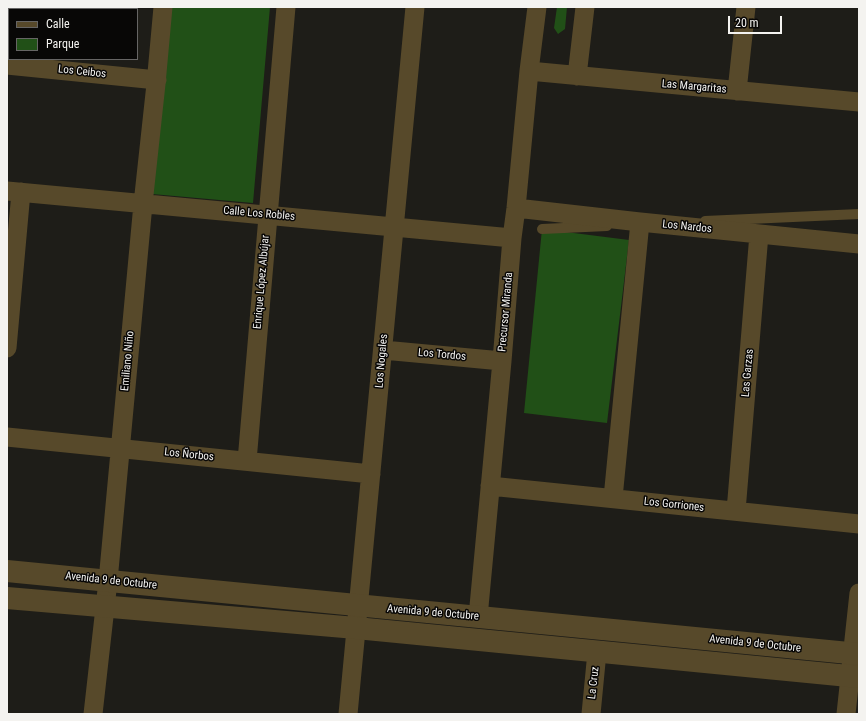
<!DOCTYPE html>
<html>
<head>
<meta charset="utf-8">
<style>
  body { margin:0 }
  #map { position:relative; width:866px; height:721px; overflow:hidden; background:#1e1d18; font-family:"Roboto Condensed",sans-serif }
  canvas { display:block }
  .frame { position:absolute; inset:0; border:8px solid #f4f3f0; pointer-events:none }
  .legend { position:absolute; left:8px; top:8px; width:130px; height:52px; box-sizing:border-box; background:#080706; border:1px solid #666564; margin:0; padding:5px 7px; list-style:none; font-size:12px; color:#f4f3f0 }
  .legend li { display:flex; align-items:center; gap:8px; height:20px }
  .legend b { width:20px; border:1px solid #666564 }
  .scale { position:absolute; left:728px; top:16px; width:54px; height:18px; box-sizing:border-box; border:2px solid #f4f3f0; border-top:0; padding-left:5px; font-size:12px; line-height:14px; white-space:nowrap; color:#f4f3f0; -webkit-text-stroke:3px #080706; paint-order:stroke }
</style>
</head>
<body>
<div id="map">
<canvas width="866" height="721"></canvas>
<div class="frame"></div>
<ul class="legend">
<li><b style="height:5px;background:#57492a"></b>Calle</li>
<li><b style="height:11px;background:#215017"></b>Parque</li>
</ul>
<div class="scale">20 m</div>
</div>
<script>
const c = document.querySelector('canvas').getContext('2d');
c.lineJoin = 'round';
function fillPath(path, color) { c.fillStyle = color; c.fill(path, 'evenodd'); }
const toPath = rows => new Path2D(rows.map(r => 'M' + r).join(''));
function trace(path, color, width, dash) { c.strokeStyle = color; c.lineWidth = width; c.lineCap = dash ? 'butt' : 'round'; c.setLineDash(dash || []); c.stroke(path); }
function label(font, color, halo, rows, align = 'center') {
  c.font = font + ' "Roboto Condensed",sans-serif'; c.lineWidth = 3; c.setLineDash([]); c.textBaseline = 'middle'; c.strokeStyle = halo; c.fillStyle = color; for (const [text, x, y, turn = 0] of rows) {
    c.save(); c.translate(x, y); c.rotate((+turn || 0) * Math.PI / 180); c.textAlign = isNaN(turn) ? turn : align; if (halo) c.strokeText(text, 0, 0); c.fillText(text, 0, 0); c.restore();
  }
}
fillPath(toPath([
  [171,7,270,7,253,203,152,194],
  [557,7,567,7,565,29,558,34,554,28],
  [542,229,629,240,607,423,524,413]
]), '#215017');
trace(toPath([
  [705,221,859,214],
  [542,229,607,226]
]), '#57492a', 10);
trace(toPath([
  [43,9,43,7],
  [7,65,157,80],
  [529,71,859,102],
  [577,76,585,7],
  [737,91,746,7],
  [7,191,512,238],
  [516,208,640,222,859,244],
  [7,348,21,192],
  [383,350,502,361],
  [7,437,371,474],
  [247,461,286,7],
  [490,486,859,524],
  [613,498,640,222],
  [736,511,759,234],
  [478,617,502,361,512,238,516,208,529,71,537,7],
  [93,714,108,581,143,204,156,84,163,7],
  [348,714,415,7],
  [591,714,597,652],
  [846,714,859,593]
]), '#57492a', 19);
trace(toPath([
  [7,571,859,654],
  [7,598,356,628,859,677]
]), '#57492a', 22);
label('11px', '#f4f3f0', '#080706', [
  ["Los Ceibos",82,72,6],
  ["Las Margaritas",694,87,5],
  ["Calle Los Robles",259,214,5],
  ["Los Nardos",687,227,6],
  ["Enrique López Albújar",262,282,-85],
  ["Precursor Miranda",506,312,-85],
  ["Los Tordos",442,355,5],
  ["Emiliano Niño",128,361,-85],
  ["Los Nogales",382,361,-85],
  ["Las Garzas",748,373,-85],
  ["Los Ñorbos",189,455,6],
  ["Los Gorriones",674,505,6],
  ["Avenida 9 de Octubre",111,581,6],
  ["Avenida 9 de Octubre",433,613,5],
  ["Avenida 9 de Octubre",755,644,6],
  ["La Cruz",594,683,-84]
]);
</script>
</body>
</html>
